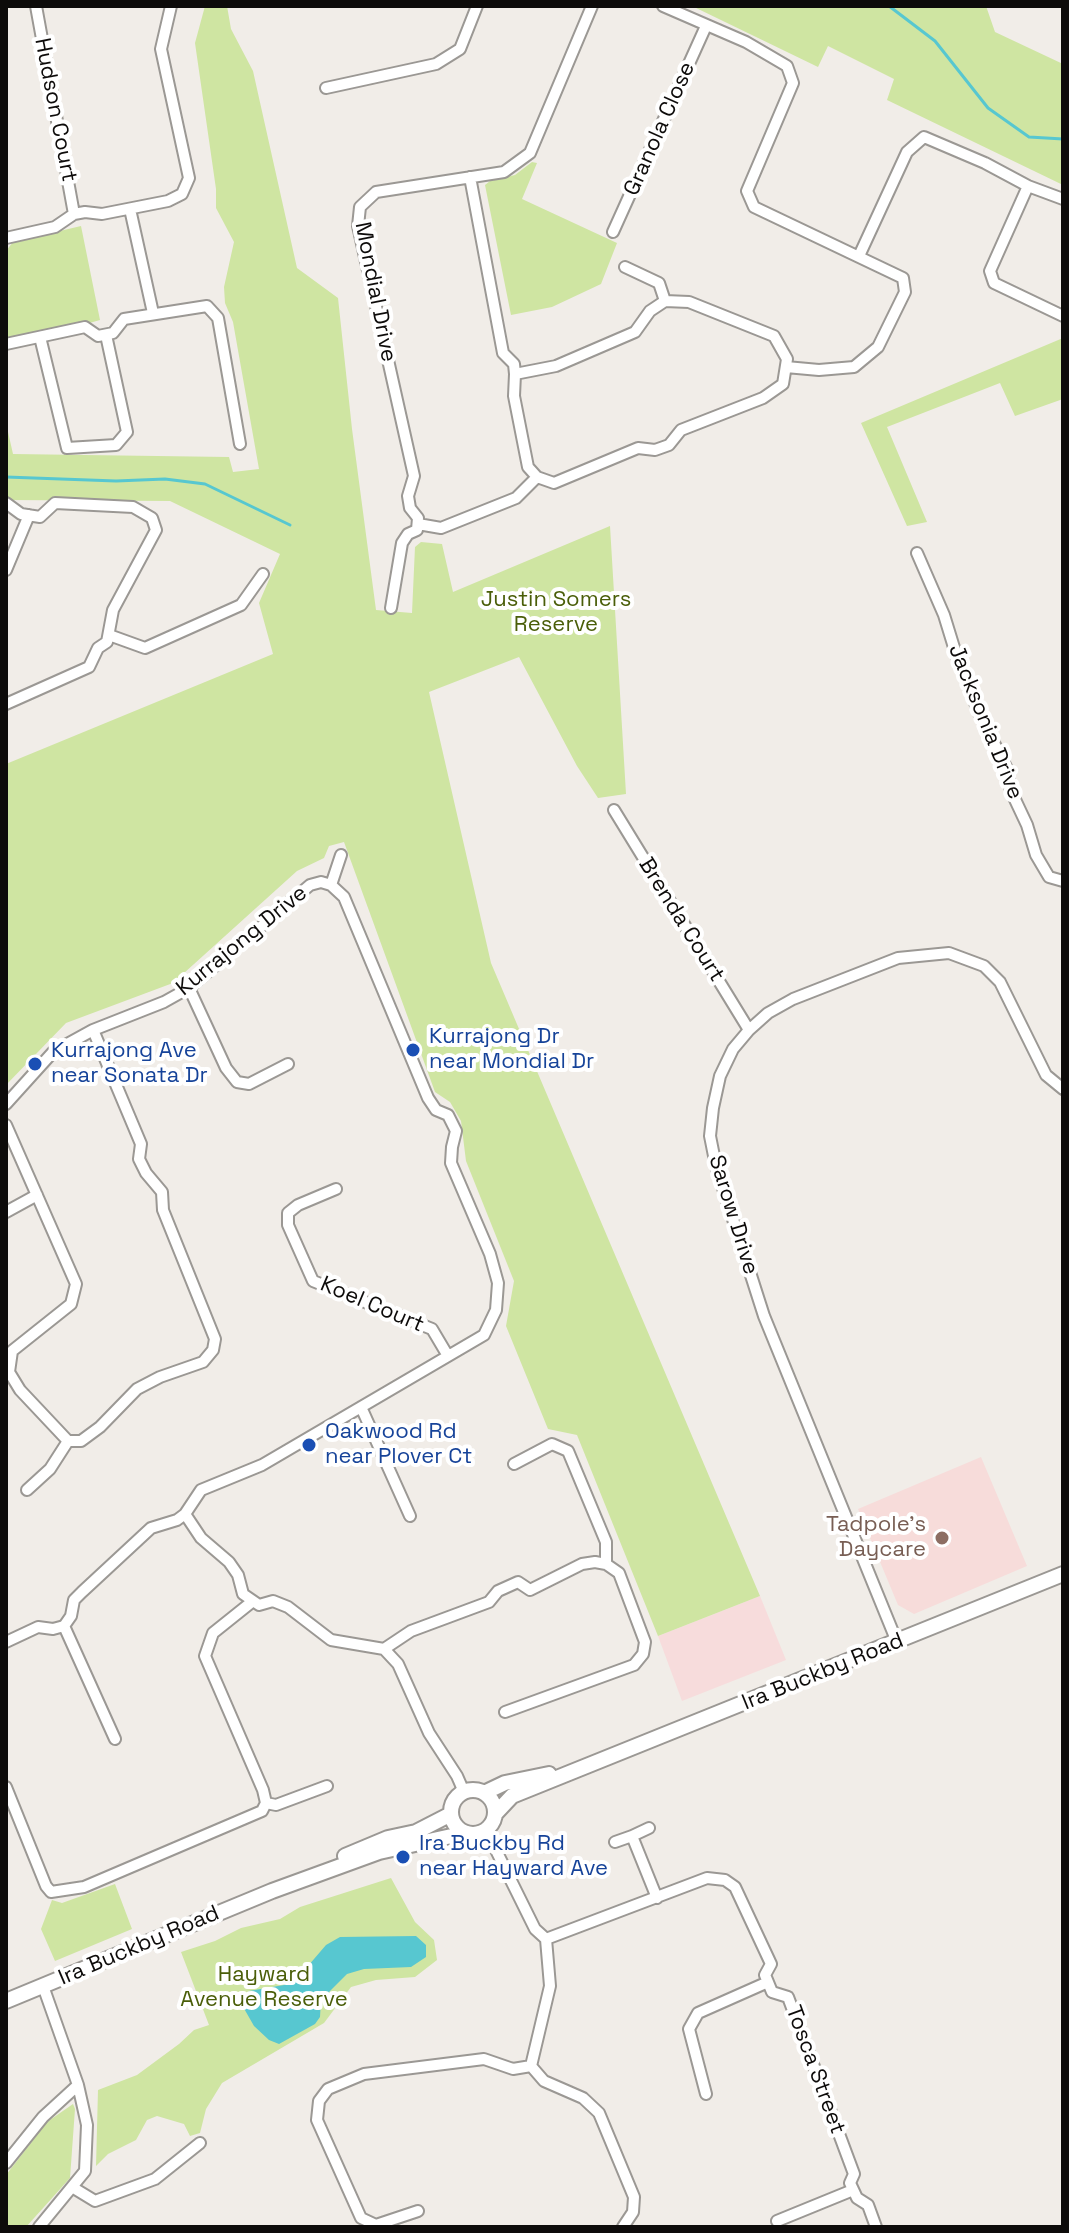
<!DOCTYPE html>
<html>
<head>
<meta charset="utf-8">
<style>
  body { margin:0 }
  #map { position:relative; width:1069px; height:2233px; overflow:hidden; background:#f1ede8; font-family:"Space Grotesk",sans-serif }
  canvas { display:block }
  .frame { position:absolute; inset:0; border:8px solid #0d0b0a; pointer-events:none }
</style>
</head>
<body>
<div id="map">
<canvas width="1069" height="2233"></canvas>
<div class="frame"></div>
</div>
<script>
const c = document.querySelector('canvas').getContext('2d');
c.lineJoin = 'round';
function fillPath(path, color) { c.fillStyle = color; c.fill(path, 'evenodd'); }
const toPath = rows => new Path2D(rows.map(r => 'M' + r).join(''));
function trace(path, color, width, dash) { c.strokeStyle = color; c.lineWidth = width; c.lineCap = dash ? 'butt' : 'round'; c.setLineDash(dash || []); c.stroke(path); }
function label(font, color, halo, rows, align = 'center') {
  c.font = font + ' "Space Grotesk",sans-serif'; c.lineWidth = 8; c.setLineDash([]); c.textBaseline = 'middle'; c.strokeStyle = halo; c.fillStyle = color; for (const [text, x, y, turn = 0] of rows) {
    c.save(); c.translate(x, y); c.rotate((+turn || 0) * Math.PI / 180); c.textAlign = isNaN(turn) ? turn : align; if (halo) c.strokeText(text, 0, 0); c.fillText(text, 0, 0); c.restore();
  }
}
fillPath(toPath([
  [760,1596,786,1660,682,1701,658,1636]
]), '#f7dcdc');
fillPath(toPath([
  [981,1457,1027,1566,914,1614,898,1605,858,1509]
]), '#f7dcda');
fillPath(toPath([
  [205,6,227,6,231,29,253,71,297,268,338,298,352,429,376,610,412,613,415,547,421,542,442,544,453,592,610,526,626,794,598,798,577,766,519,657,429,692,491,963,760,1596,658,1636,577,1435,548,1429,506,1326,514,1281,466,1161,461,1121,450,1102,435,1092,344,842,329,846,324,858,297,871,173,983,66,1023,6,1085,6,764,273,654,259,603,280,554,170,501,6,500,6,423,13,454,229,457,233,472,259,469,233,322,225,303,224,287,234,242,216,208,216,189,195,43],
  [692,6,986,6,995,32,1063,64,1063,185,887,100,894,79,828,46,818,67],
  [532,162,537,163,522,199,617,243,601,284,552,307,511,315,485,185,490,181,515,175],
  [81,226,100,320,40,337,6,341,6,251,13,242],
  [1063,338,1063,399,1015,416,1000,383,887,427,927,522,907,526,861,423],
  [391,1878,415,1922,434,1940,437,1960,415,1977,376,1980,351,1987,324,2023,222,2083,206,2109,200,2133,190,2136,184,2124,157,2116,147,2120,136,2140,108,2154,96,2166,98,2090,137,2075,179,2044,194,2030,209,2025,181,1952,215,1941,241,1928,280,1919,300,1907],
  [115,1884,132,1929,55,1961,41,1929,52,1900,62,1903],
  [73,2104,75,2109,70,2178,26,2227,6,2227,6,2175,47,2122]
]), '#cfe5a2');
fillPath(toPath([
  [416,1936,426,1945,426,1957,411,1967,364,1969,347,1974,321,2000,320,2017,315,2024,279,2044,269,2040,254,2026,242,2005,249,1991,284,1985,302,1973,326,1945,340,1937]
]), '#57c7d0');
trace(toPath([
  [889,6,935,41,988,108,1029,137,1063,139],
  [6,477,116,481,165,479,205,484,290,525]
]), '#57c7d0', 3);
const minor = toPath([
  [36,6,74,214],
  [663,6,746,42,787,66,793,83,747,191,754,207,903,278,905,292,878,347,854,367,819,370,786,367],
  [326,88,436,64,460,49,477,6],
  [470,177,503,353,514,364,515,374,556,366,635,332,650,311,665,301,689,302,774,336,787,359,783,384,763,398,681,430,669,445,655,450,638,448,554,483,537,477,528,467,514,396,515,374],
  [1028,186,990,271,994,283,1063,316],
  [130,209,153,313],
  [613,232,706,26],
  [6,238,55,227,74,214,85,212,102,214,168,201,182,194,189,178,161,49,171,6],
  [859,256,907,152,924,137,985,163,1028,186,1063,199],
  [625,267,659,283,665,301],
  [40,337,67,448,116,445,127,432,106,335],
  [6,344,85,327,98,336,113,333,124,319,207,306,218,318,240,444],
  [6,503,21,514,40,517,55,503,133,507,152,518,156,530,113,610,107,642,98,648,89,667,6,704],
  [418,524,441,528,516,498,537,477],
  [917,553,944,615,956,654,979,713,1006,767,1011,791,1027,825,1036,855,1049,877,1063,881],
  [6,570,29,515],
  [391,608,402,543,408,534,417,530,418,518,410,508,408,496,414,476,358,226,360,207,376,192,504,172,530,153,592,6],
  [109,635,145,648,241,605,263,574],
  [614,810,749,1030],
  [331,885,341,855],
  [189,988,226,1068,237,1082,249,1084,288,1064],
  [6,1104,53,1052,93,1030,164,1002,189,988,310,885,321,882,331,885,344,897,428,1098,436,1110,448,1115,456,1131,452,1147,451,1163,490,1254,498,1283,496,1310,484,1335,262,1465,201,1490,185,1514,177,1520,151,1528,82,1592,74,1600,71,1616,64,1626,53,1629,38,1627,6,1642],
  [6,1125,76,1284,71,1304,12,1351,9,1372,6,1374],
  [336,1189,298,1205,288,1213,288,1225,313,1281,432,1329,448,1356],
  [6,1212,37,1195],
  [9,1372,20,1390,68,1441,81,1441,100,1427,137,1389,160,1377,203,1362,213,1350,215,1339,163,1210,162,1192,146,1173,139,1159,141,1144,93,1030],
  [361,1407,410,1516],
  [514,1464,552,1444,568,1451,606,1542,606,1564],
  [27,1490,50,1469,68,1441],
  [185,1514,201,1538,229,1562,238,1575,243,1594,259,1605,273,1601,288,1607,331,1640,384,1649,398,1664,429,1733,457,1776,464,1792],
  [64,1626,115,1739],
  [897,1642,764,1316,716,1166,710,1136,713,1108,720,1076,733,1049,749,1030,768,1013,793,999,898,958,949,953,984,966,1000,982,1046,1075,1063,1089],
  [384,1649,411,1631,489,1602,498,1591,518,1582,530,1590,582,1564,595,1562,606,1564,619,1573,645,1642,643,1654,634,1665,505,1712],
  [6,1787,46,1886,51,1892,84,1887,262,1811,266,1803,263,1790,205,1656,213,1633,253,1601],
  [266,1803,276,1805,327,1786],
  [486,1830,535,1929,546,1939,550,1986,531,2066,544,2081,583,2098,599,2113,634,2197,633,2212,623,2227],
  [632,1836,649,1828],
  [615,1842,632,1836,657,1898],
  [546,1939,707,1878,725,1880,735,1887,771,1964,765,1975,772,1992,788,1997,854,2174,850,2183,857,2198,868,2205,876,2227],
  [706,2094,689,2029,698,2013,768,1982],
  [6,2163,43,2117,78,2085],
  [72,2187,95,2201,155,2179,200,2143],
  [418,2211,376,2225,361,2218,317,2120,319,2101,328,2089,364,2074,484,2059,513,2069,531,2066],
  [777,2221,853,2190],
  [39,2227,85,2171,87,2125,78,2085,43,1986]
]);
const tertiary = toPath([
  '451 1812a22 22 0 1 1 44 0a22 22 0 1 1-44 0Z',
  [484,1793,505,1783,549,1774],
  [496,1813,512,1796,1063,1574],
  [345,1856,388,1838,416,1832,451,1814],
  [6,2001,272,1891,379,1852,465,1833]
]);
trace(minor, '#9b9894', 14);
trace(tertiary, '#9b9894', 18);
trace(minor, '#fff', 10);
trace(tertiary, '#fff', 14);
for (const [x, y, r, color] of [
  [413,1050,8,"#1a4fb4"],
  [35,1064,8,"#1a4fb4"],
  [309,1445,8,"#1a4fb4"],
  [942,1538,8,"#8d6e63"],
  [403,1857,8,"#1a4fb4"]
]) { const dot = new Path2D(); dot.arc(x, y, r, 0, 2 * Math.PI); c.fillStyle = color; c.fill(dot); trace(dot, '#fff', 3); }
label('22px', '#0d0b0a', '#fff', [
  ["Hudson Court",55,110,79],
  ["Granola Close",660,129,-66],
  ["Mondial Drive",375,292,79],
  ["Jacksonia Drive",985,722,68],
  ["Brenda Court",681,920,58],
  ["Kurrajong Drive",242,941,-39],
  ["Sarow Drive",733,1215,73],
  ["Koel Court",372,1305,23],
  ["Ira Buckby Road",823,1672,-22],
  ["Ira Buckby Road",139,1946,-23],
  ["Tosca Street",815,2070,70]
]);
label('22px', '#4a5e09', '#fff', [
  ["Justin Somers",556,600],
  ["Reserve",556,625],
  ["Hayward",264,1975],
  ["Avenue Reserve",264,2000]
]);
label('22px', '#164399', '#fff', [
  ["Kurrajong Dr",429,1037],
  ["near Mondial Dr",429,1062],
  ["Kurrajong Ave",51,1051],
  ["near Sonata Dr",51,1076],
  ["Oakwood Rd",325,1432],
  ["near Plover Ct",325,1457],
  ["Ira Buckby Rd",419,1844],
  ["near Hayward Ave",419,1869]
], 'left');
label('22px', '#785e54', '#fff', [
  ["Tadpole's",926,1525],
  ["Daycare",926,1550]
], 'right');
</script>
</body>
</html>
